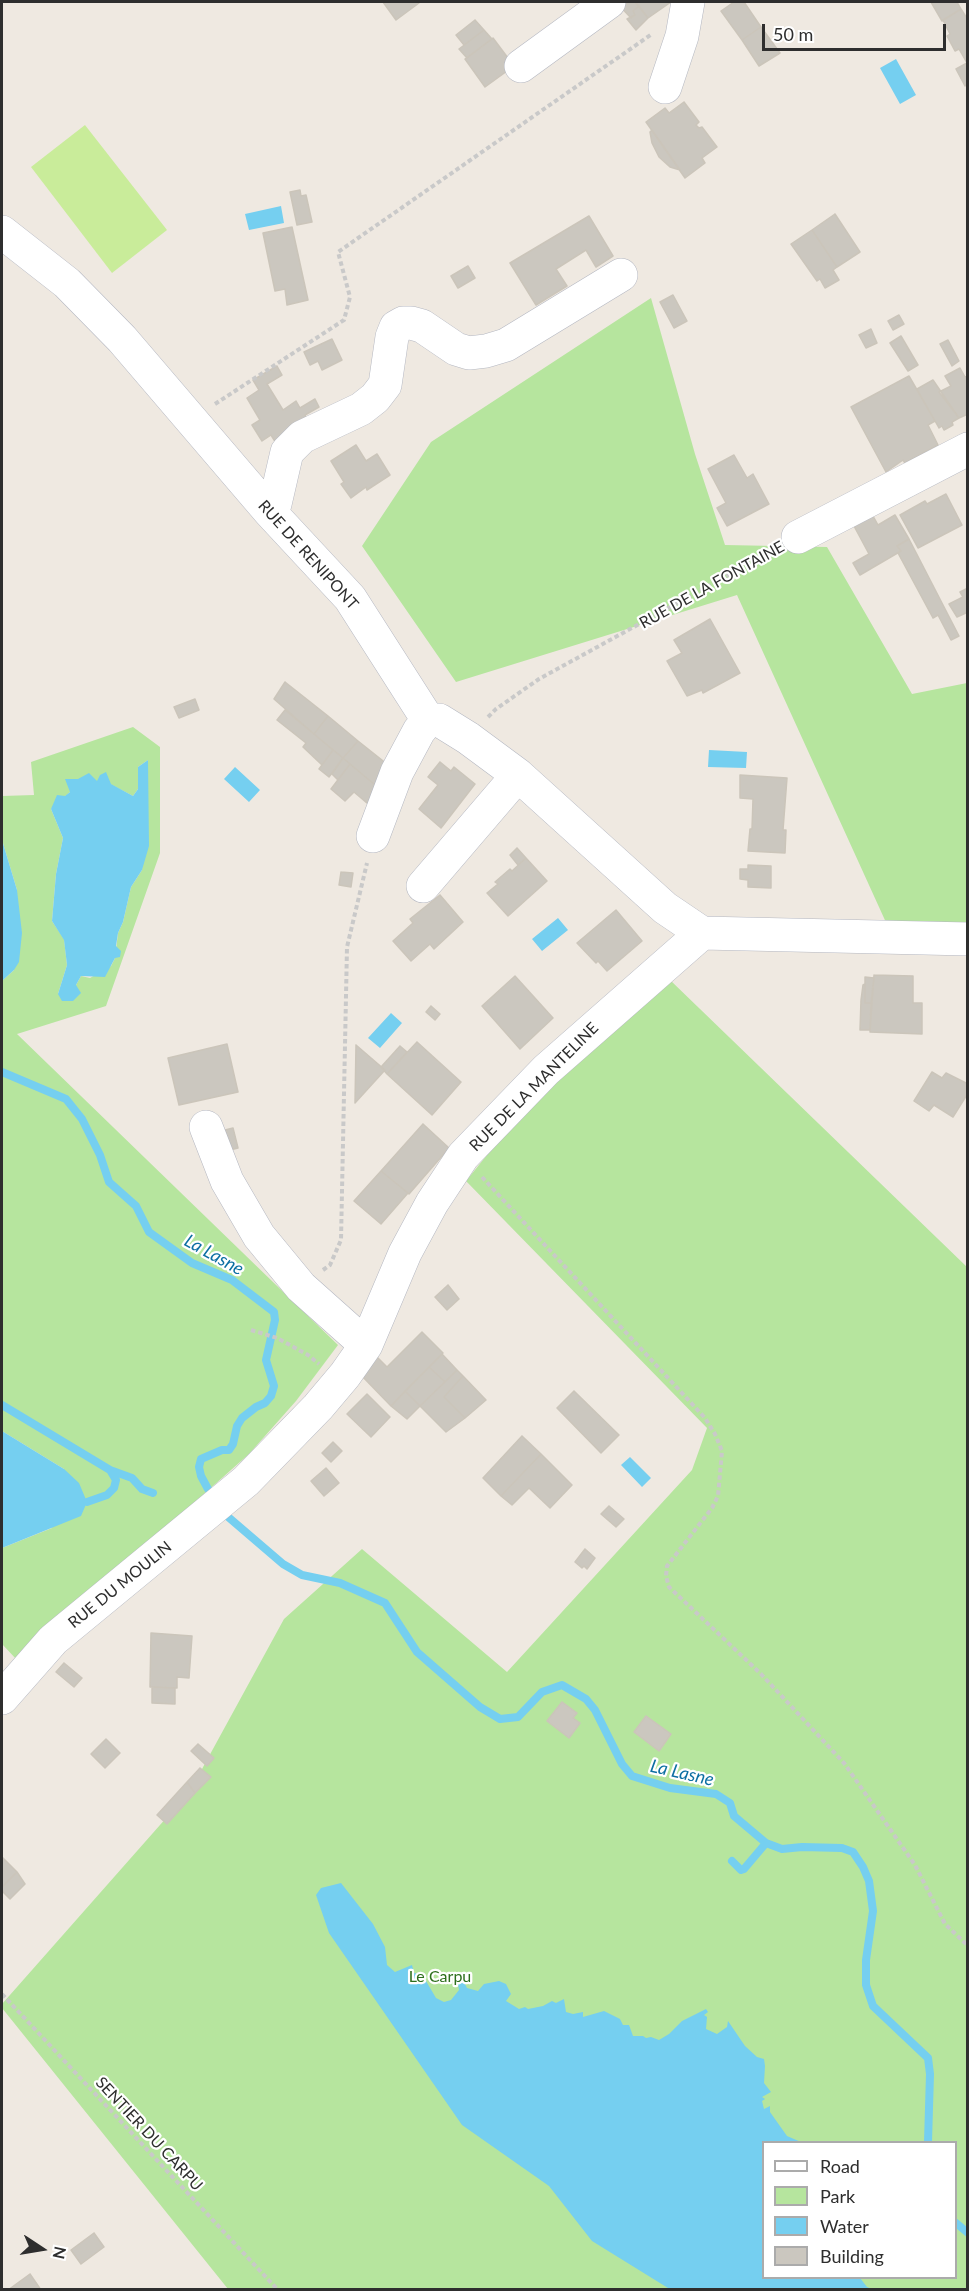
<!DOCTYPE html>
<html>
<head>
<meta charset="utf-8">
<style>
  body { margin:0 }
  #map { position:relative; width:969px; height:2291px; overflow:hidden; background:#efe9e1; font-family:Lato,sans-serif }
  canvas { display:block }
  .frame { position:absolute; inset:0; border:3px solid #2e2e2e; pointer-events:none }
  .legend { position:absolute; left:762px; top:2141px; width:195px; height:138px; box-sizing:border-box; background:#fff; border:2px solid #ababab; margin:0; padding:8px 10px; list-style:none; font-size:18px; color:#2e2e2e }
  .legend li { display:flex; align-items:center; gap:12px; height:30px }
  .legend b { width:30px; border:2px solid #ababab }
  .north { position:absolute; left:12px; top:2219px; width:60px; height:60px; -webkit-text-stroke:4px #fff; paint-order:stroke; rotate:102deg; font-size:16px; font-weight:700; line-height:24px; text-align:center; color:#2e2e2e }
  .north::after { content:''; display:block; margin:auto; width:21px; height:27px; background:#2e2e2e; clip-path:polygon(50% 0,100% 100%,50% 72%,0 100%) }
  .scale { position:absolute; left:762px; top:24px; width:184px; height:27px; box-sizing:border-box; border:3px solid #2e2e2e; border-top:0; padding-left:8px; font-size:18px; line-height:21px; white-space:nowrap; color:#2e2e2e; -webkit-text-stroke:4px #fff; paint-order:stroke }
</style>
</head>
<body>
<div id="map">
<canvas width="969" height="2291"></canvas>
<div class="frame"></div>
<ul class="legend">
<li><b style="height:8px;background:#fff"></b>Road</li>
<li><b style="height:16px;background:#b6e59e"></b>Park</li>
<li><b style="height:16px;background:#75cff0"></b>Water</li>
<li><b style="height:16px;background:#cbc7bf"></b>Building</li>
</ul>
<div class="north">N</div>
<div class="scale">50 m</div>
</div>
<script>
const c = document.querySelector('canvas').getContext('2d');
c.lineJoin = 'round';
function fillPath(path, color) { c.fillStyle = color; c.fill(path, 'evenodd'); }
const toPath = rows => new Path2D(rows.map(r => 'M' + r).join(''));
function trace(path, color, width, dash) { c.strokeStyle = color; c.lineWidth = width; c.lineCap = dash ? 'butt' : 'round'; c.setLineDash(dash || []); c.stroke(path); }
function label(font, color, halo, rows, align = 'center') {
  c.font = font + ' Lato,sans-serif'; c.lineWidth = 4.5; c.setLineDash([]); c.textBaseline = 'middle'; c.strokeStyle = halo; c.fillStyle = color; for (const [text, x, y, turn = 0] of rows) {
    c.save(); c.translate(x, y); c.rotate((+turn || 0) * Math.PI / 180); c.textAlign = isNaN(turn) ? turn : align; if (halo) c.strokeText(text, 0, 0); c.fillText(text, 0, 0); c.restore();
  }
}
fillPath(toPath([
  [651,298,695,454,725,545,827,547,912,694,967,683,967,926,889,929,737,595,456,682,362,546,431,442],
  [133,727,160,747,160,853,106,1006,17,1034,338,1345,296,1401,249,1454,17,1660,2,1644,2,1548,52,1528,64,1469,2,1431,2,981,14,970,17,890,2,840,2,796,34,795,31,762],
  [148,760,142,870,131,887,123,922,118,933,115,958,111,966,90,978,81,976,76,985,58,994,67,965,64,939,52,921,56,874,63,838,51,809,70,792,97,781,110,784,133,796,138,789,138,767],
  [670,980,967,1267,967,2289,228,2289,2,2008,2,2004,190,1791,284,1619,362,1549,507,1672,692,1470,707,1428,466,1181,525,1108],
  [764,2142,956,2142,956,2278,764,2278]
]), '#b6e59e');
fillPath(toPath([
  [85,125,167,230,112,273,31,167]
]), '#c9ec9a');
fillPath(toPath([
  [896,59,916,95,900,104,880,68],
  [281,206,284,223,249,230,245,214],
  [709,750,747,752,746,768,708,767],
  [148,760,149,846,142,870,131,887,123,922,118,933,116,946,121,951,120,957,115,958,105,977,81,976,76,985,81,993,73,1001,62,1001,58,994,67,965,64,940,52,921,56,874,63,838,51,809,57,795,65,796,70,792,65,779,78,779,89,773,97,781,100,775,106,772,111,784,133,796,138,789,138,767],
  [235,767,260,790,249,802,224,779],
  [2,840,17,890,22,933,19,962,14,970,2,981],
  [558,918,568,930,542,951,532,939],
  [391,1013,402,1023,380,1048,368,1038],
  [2,1431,64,1469,79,1483,87,1502,81,1516,2,1548],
  [630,1457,651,1478,642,1487,621,1465],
  [341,1883,373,1924,385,1947,387,1965,395,1972,412,1965,414,1973,422,1975,422,1981,426,1981,436,1998,444,2002,451,2000,459,1990,458,1984,463,1979,466,1979,465,1984,467,1988,478,1991,484,1984,499,1981,506,1984,511,1994,506,2001,519,2009,525,2007,528,2009,543,2006,552,2001,556,2003,564,1999,566,2012,573,2014,583,2012,583,2017,604,2011,620,2019,623,2025,629,2025,633,2036,643,2036,646,2038,651,2037,659,2040,669,2034,682,2021,706,2009,708,2012,704,2015,707,2017,706,2029,717,2034,727,2027,728,2021,745,2046,757,2057,764,2059,765,2066,764,2083,771,2092,762,2097,765,2099,762,2101,764,2109,770,2106,770,2112,787,2136,801,2142,764,2142,764,2278,860,2278,867,2287,872,2289,668,2288,592,2241,549,2186,462,2125,329,1933,316,1895,321,1888]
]), '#75cff0');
trace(toPath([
  [2,1072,66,1099,82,1119,100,1155,109,1182,136,1206,149,1232,192,1263,232,1280,274,1312,275,1320,266,1360,274,1386,271,1396,265,1403,256,1407,242,1418,237,1426,233,1444,229,1450,222,1450,201,1459,199,1467,201,1476,208,1489],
  [2,1405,110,1470,132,1478,142,1489,153,1493],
  [87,1502,107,1495,114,1488,116,1480,110,1470],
  [227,1516,283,1564,302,1575,340,1583,385,1603,417,1652,480,1707,500,1719,518,1717,542,1692,562,1685,586,1699,595,1710,622,1764,632,1776,670,1788,716,1794,730,1803,734,1816,766,1843,782,1849,802,1847,842,1848,853,1852,863,1867,869,1881,873,1911,866,1960,866,1985,873,2006,928,2058,930,2074,928,2142],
  [732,1861,741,1870,744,1869,766,1843],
  [956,2223,968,2233]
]), '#75cff0', 8);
const building = toPath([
  [383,2,418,2,419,3,396,20,383,2],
  [616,2,635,2,639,6,633,11,635,15,631,18,616,2],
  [635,2,671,2,648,18,635,2],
  [734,2,744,2,761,27,742,40,721,11,734,2],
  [931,2,957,2,961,9,942,21,931,2],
  [639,6,648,18,636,30,627,19,635,15,633,11,639,6],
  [961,9,968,20,968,84,965,86,956,69,967,63,959,49,955,51,947,36,950,34,943,20,961,9],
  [475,20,484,30,464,45,456,35,475,20],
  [761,27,780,53,759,66,742,40,761,27],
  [484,30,492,39,467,58,459,49,484,30],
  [493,38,514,66,485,87,465,59,493,38],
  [684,102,699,122,696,125,699,128,702,127,717,147,702,158,705,163,685,178,646,122,665,108,669,113,684,102],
  [652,130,680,170,670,167,659,157,652,143,650,132,652,130],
  [300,190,301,196,306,195,312,222,297,225,290,192,300,190],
  [835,214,860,252,837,267,812,230,835,214],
  [589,216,613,256,596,267,586,250,556,269,567,286,536,305,510,263,589,216],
  [292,227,308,300,287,305,285,289,275,291,263,233,292,227],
  [812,230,837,267,833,270,839,280,825,288,820,279,817,281,791,244,812,230],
  [468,266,475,278,458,288,451,276,468,266],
  [673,295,687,321,674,328,660,302,673,295],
  [899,315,904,324,893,330,888,321,899,315],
  [871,329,877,343,866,348,859,335,871,329],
  [901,336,918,365,908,371,890,343,901,336],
  [332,339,342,360,322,370,318,361,310,365,304,352,332,339],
  [948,340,959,361,952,366,940,344,948,340],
  [277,366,282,375,267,384,283,410,296,401,300,408,315,399,319,407,305,415,309,423,276,443,271,435,262,441,252,425,260,420,247,398,259,390,253,380,277,366],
  [960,368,965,377,968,376,968,414,959,418,939,392,951,386,945,376,960,368],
  [909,376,935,421,928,425,938,445,905,463,903,460,886,472,851,407,909,376],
  [933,380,959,418,952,422,953,425,944,430,942,426,939,428,917,389,933,380],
  [356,445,366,461,377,454,390,475,367,490,366,487,351,498,341,484,344,482,331,461,356,445],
  [734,455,747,478,753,474,769,504,727,526,717,508,726,503,708,469,734,455],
  [946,494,962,525,918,548,900,515,925,501,927,504,946,494],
  [895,515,909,539,897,546,901,551,860,575,853,563,869,554,854,526,873,516,878,525,895,515],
  [909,539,959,636,951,640,938,615,933,618,898,553,901,551,897,546,909,539],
  [968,588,968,612,957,617,949,604,963,597,960,592,968,588],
  [710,619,740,673,703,693,702,690,687,696,667,661,682,653,674,640,710,619],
  [285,682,328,716,314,734,274,699,285,682],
  [195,699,199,710,179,718,174,707,195,699],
  [285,710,333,750,322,765,303,747,306,743,277,720,285,710],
  [328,716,358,741,343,758,314,734,328,716],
  [358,741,392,768,381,790,343,758,358,741],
  [333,750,343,758,329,777,319,769,333,750],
  [343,758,350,764,338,780,332,774,343,758],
  [440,762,451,771,454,767,475,784,441,828,419,809,438,785,428,777,440,762],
  [350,764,381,790,374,809,354,792,345,801,331,789,350,764],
  [740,775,787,778,783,830,786,830,785,853,748,851,750,829,752,829,753,799,740,798,740,775],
  [517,848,526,858,518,865,510,855,517,848],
  [526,858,547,881,508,916,487,893,498,884,495,882,510,869,512,871,526,858],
  [748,865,771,866,771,888,748,887,748,880,740,879,740,869,748,869,748,865],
  [341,872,353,873,351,887,339,885,341,872],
  [440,895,463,922,434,949,430,944,411,961,393,941,413,923,410,919,440,895],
  [616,910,642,941,607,971,598,961,596,963,577,943,616,910],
  [874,975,913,976,913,1003,922,1003,922,1034,870,1032,874,975],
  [515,976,553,1018,520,1049,482,1006,515,976],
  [865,977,874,978,871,1003,865,1003,865,977],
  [865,984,865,1003,871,1003,870,1030,860,1030,861,1000,863,985,865,984],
  [431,1006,440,1014,435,1020,426,1012,431,1006],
  [417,1042,461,1082,432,1115,387,1074,417,1042],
  [227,1044,238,1092,179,1105,168,1058,227,1044],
  [356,1045,385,1070,355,1103,356,1045],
  [400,1046,407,1052,387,1074,381,1067,400,1046],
  [932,1072,942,1078,946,1073,968,1084,968,1093,953,1117,934,1105,929,1111,914,1101,932,1072],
  [423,1124,449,1148,409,1194,381,1171,423,1124],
  [233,1128,238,1148,230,1150,225,1130,233,1128],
  [381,1171,408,1193,381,1224,354,1201,381,1171],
  [448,1285,459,1299,447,1310,435,1297,448,1285],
  [422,1332,443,1353,391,1406,359,1373,376,1356,387,1367,422,1332],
  [442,1354,457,1370,445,1382,429,1367,442,1354],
  [429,1367,445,1382,420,1406,405,1391,429,1367],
  [457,1370,463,1376,444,1397,465,1418,446,1432,420,1406,457,1370],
  [463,1376,486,1400,465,1418,444,1397,463,1376],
  [405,1391,420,1406,407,1419,391,1406,405,1391],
  [574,1391,619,1435,601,1453,557,1408,574,1391],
  [367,1394,390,1417,371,1437,347,1414,367,1394],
  [522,1436,541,1454,501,1496,483,1478,522,1436],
  [333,1442,342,1451,331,1462,322,1453,333,1442],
  [541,1454,572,1485,550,1508,529,1488,512,1505,501,1496,541,1454],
  [326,1468,339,1483,324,1496,311,1481,326,1468],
  [609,1506,624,1519,616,1527,601,1514,609,1506],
  [585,1549,595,1558,587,1569,584,1566,582,1568,575,1562,585,1549],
  [151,1633,192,1636,189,1678,177,1677,177,1688,150,1687,151,1633],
  [64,1663,82,1678,74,1687,56,1672,64,1663],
  [152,1687,175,1688,175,1704,152,1703,152,1687],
  [562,1702,577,1713,573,1718,580,1723,569,1738,547,1721,562,1702],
  [646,1716,671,1734,659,1751,634,1732,646,1716],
  [106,1739,120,1753,105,1768,91,1754,106,1739],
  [198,1744,214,1758,207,1766,191,1751,198,1744],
  [200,1768,211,1777,195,1793,187,1782,200,1768],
  [187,1782,195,1793,167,1824,157,1815,187,1782],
  [2,1857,17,1872,2,1887,2,1857],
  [17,1872,25,1884,10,1899,2,1891,2,1887,17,1872],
  [94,2233,104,2247,81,2264,71,2250,94,2233],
  [30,2274,41,2290,8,2290,30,2274]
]);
fillPath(building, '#cbc7bf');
trace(building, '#cbc5ba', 1.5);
const minor = toPath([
  [521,66,609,2],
  [665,87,682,36,688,2],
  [2,232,67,283,122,339,270,512,350,598,428,720,439,720,468,738,518,775,665,908,702,933],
  [270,512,275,504,287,452,302,437,361,409,375,398,385,385,392,337,396,327,403,323,411,323,422,326,456,349,469,353,486,351,506,345,621,275],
  [798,537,968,449],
  [373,836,397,772,419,731,428,720],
  [423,886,518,775],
  [206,1127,227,1181,259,1236,301,1287,366,1345],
  [2,1698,53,1640,246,1481,318,1407,345,1375,366,1345,405,1253,432,1203,463,1156,546,1070,702,933,968,939]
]);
trace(minor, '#b4b7c1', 34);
trace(toPath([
  [215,404,344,320,350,297,338,252,652,34],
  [488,717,496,709,539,679,774,550],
  [482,1177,705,1418,715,1434,722,1451,718,1496,712,1508,667,1566,666,1576,669,1587,761,1674,844,1763,915,1865,945,1924,968,1946],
  [323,1270,330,1265,341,1240,347,947,367,863],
  [251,1330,277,1338,308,1355,319,1364],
  [2,1994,278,2290]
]), '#c9c9c9', 4, [4.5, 3]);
trace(minor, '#fff', 33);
label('16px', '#2e2e2e', '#fff', [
  ["RUE DE RENIPONT",308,555,48],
  ["RUE DE LA FONTAINE",712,585,-29],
  ["RUE DE LA MANTELINE",534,1087,-45],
  ["RUE DU MOULIN",120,1585,-39],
  ["SENTIER DU CARPU",149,2134,47]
]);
label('16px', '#2c6e1b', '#fff', [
  ["Le Carpu",440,1977]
]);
label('italic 18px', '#0d6fa3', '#fff', [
  ["La Lasne",214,1255,29],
  ["La Lasne",682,1773,13]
]);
</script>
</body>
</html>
